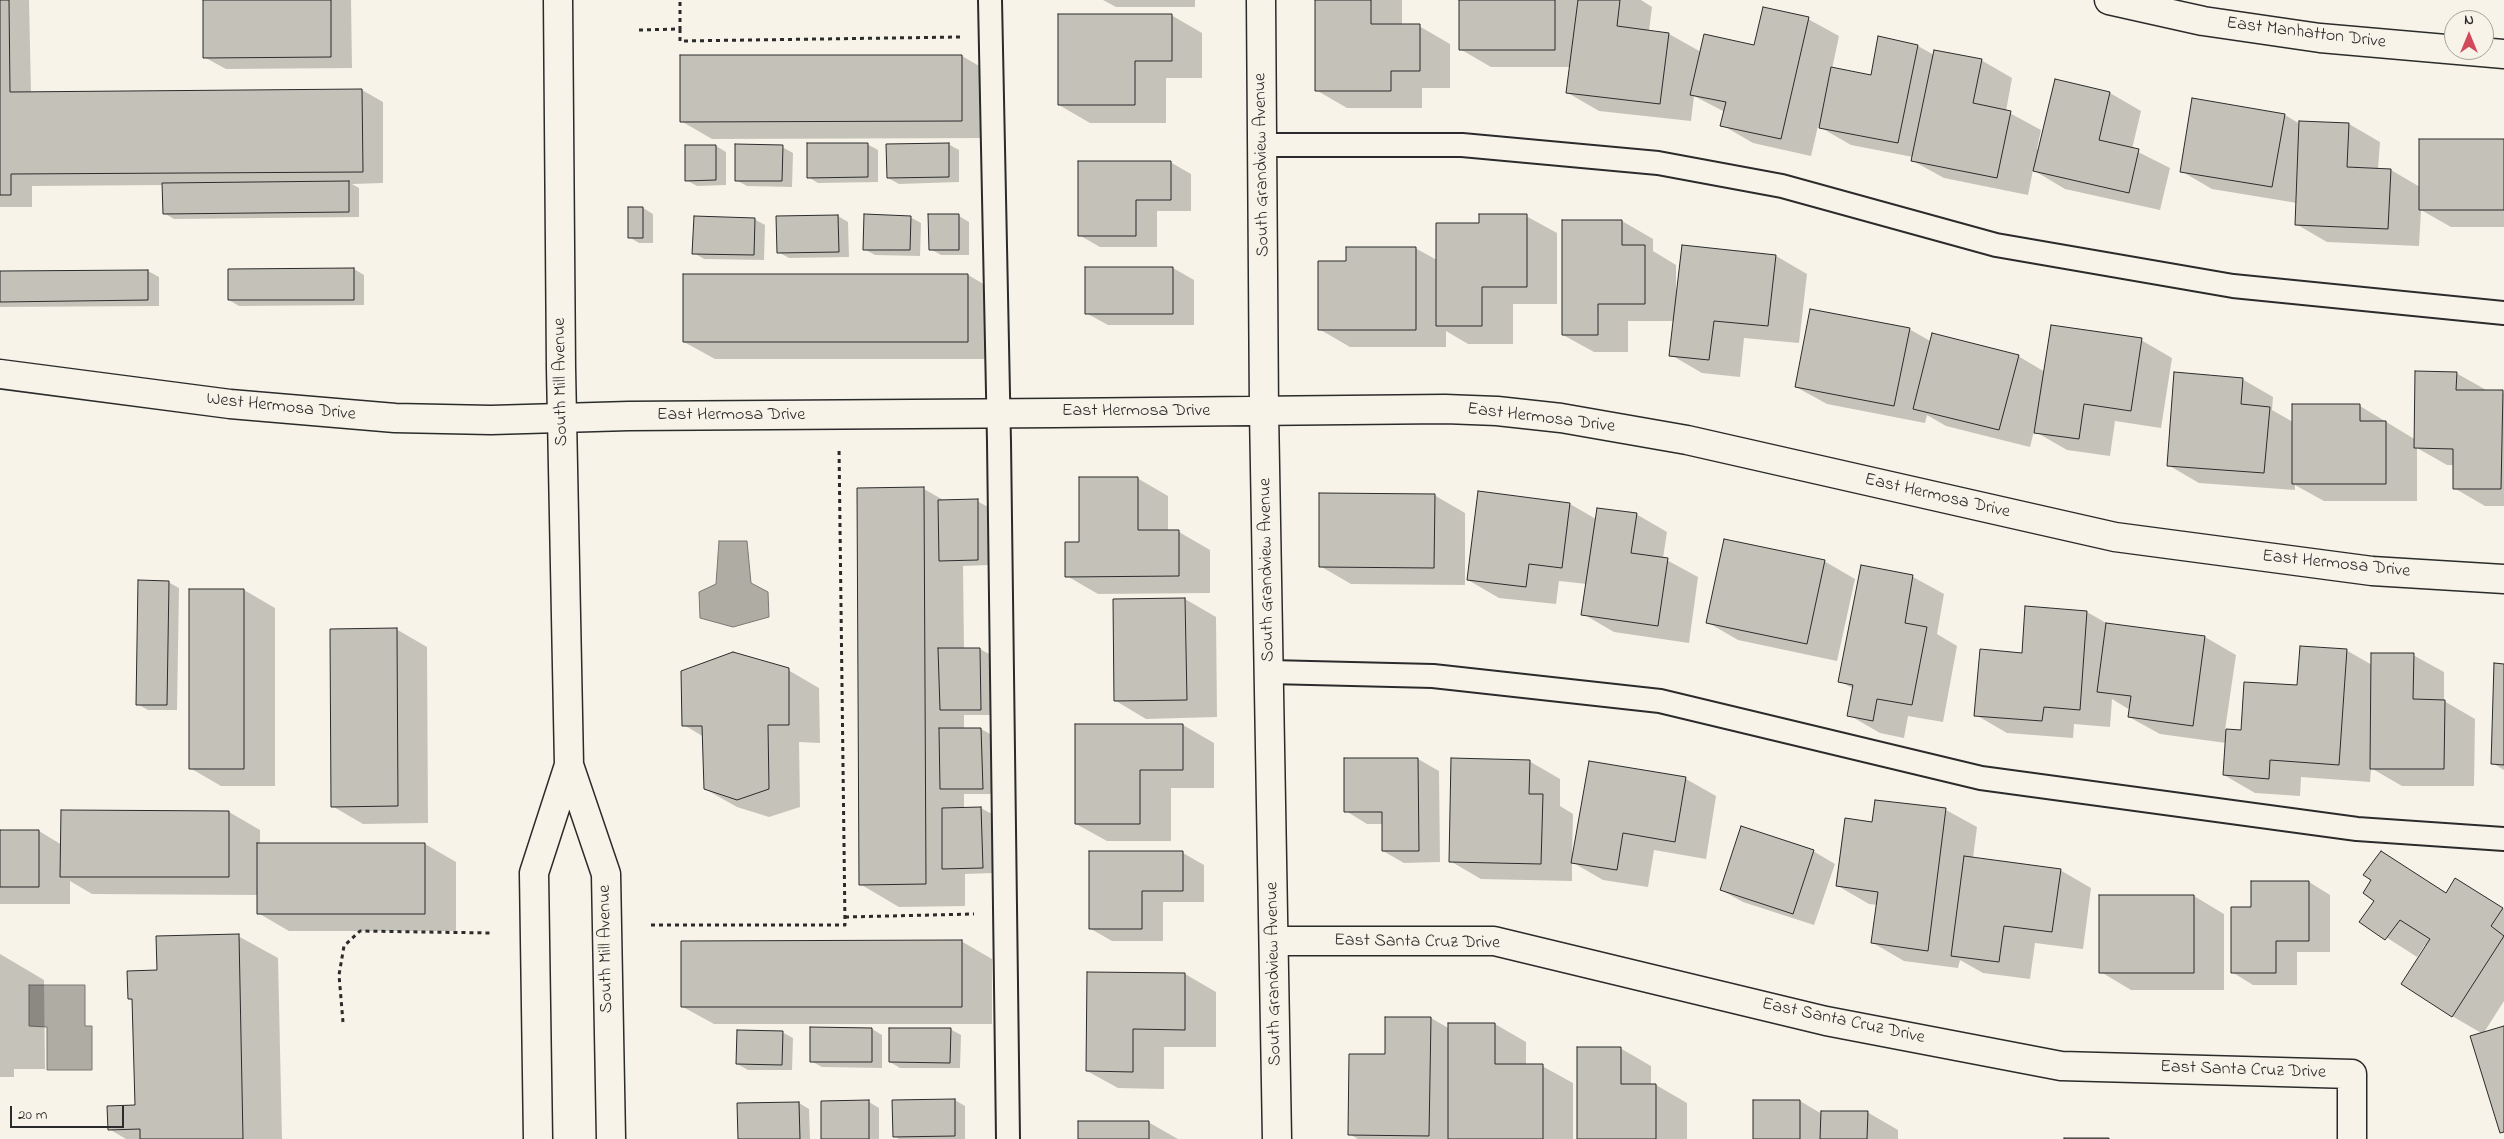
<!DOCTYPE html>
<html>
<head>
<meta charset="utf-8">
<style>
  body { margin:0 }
  #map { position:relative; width:2504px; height:1139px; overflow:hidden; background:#f7f3e8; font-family:"Indie Flower",sans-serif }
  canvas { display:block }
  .north { position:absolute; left:2444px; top:10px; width:50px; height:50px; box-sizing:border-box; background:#f7f3e8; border:1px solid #a5a39c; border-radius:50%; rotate:0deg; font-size:14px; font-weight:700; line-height:20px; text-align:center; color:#2b2b2b }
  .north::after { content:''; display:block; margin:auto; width:18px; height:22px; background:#d1495b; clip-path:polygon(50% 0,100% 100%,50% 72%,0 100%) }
  .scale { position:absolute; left:10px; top:1106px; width:114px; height:22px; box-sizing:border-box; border:2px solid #2b2b2b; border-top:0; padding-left:6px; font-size:15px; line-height:18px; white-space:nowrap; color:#2b2b2b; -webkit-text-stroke:4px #f7f3e8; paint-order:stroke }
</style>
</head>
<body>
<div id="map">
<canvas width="2504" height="1139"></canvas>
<div class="north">N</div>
<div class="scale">20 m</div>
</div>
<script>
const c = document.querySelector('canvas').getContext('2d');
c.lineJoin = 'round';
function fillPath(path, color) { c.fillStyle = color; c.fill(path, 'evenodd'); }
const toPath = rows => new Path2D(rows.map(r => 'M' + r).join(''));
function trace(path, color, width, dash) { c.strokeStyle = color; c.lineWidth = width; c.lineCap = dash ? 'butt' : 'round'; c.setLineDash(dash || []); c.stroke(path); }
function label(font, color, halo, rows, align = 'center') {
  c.font = font + ' "Indie Flower",sans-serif'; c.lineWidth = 4; c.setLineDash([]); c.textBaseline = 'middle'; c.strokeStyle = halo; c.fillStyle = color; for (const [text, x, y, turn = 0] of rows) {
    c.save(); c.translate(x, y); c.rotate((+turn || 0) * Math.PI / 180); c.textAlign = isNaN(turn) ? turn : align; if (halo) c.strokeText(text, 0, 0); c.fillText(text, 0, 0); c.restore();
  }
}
const water = toPath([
  [719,541,747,541,751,583,768,592,769,617,733,627,700,618,699,592,716,584,719,541],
  [29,985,85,985,85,1026,92,1026,92,1070,47,1070,47,1027,29,1026,29,985]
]);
fillPath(water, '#afaca4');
trace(water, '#7a7874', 1);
fillPath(toPath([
  [0,0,29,0,31,93,362,90,383,102,383,183,352,184,359,188,359,217,174,219,164,213,164,185,32,186,32,207,0,207],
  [204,0,351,0,352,68,226,69,204,57],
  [1103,0,1195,0,1195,7,1116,7],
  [1316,0,1402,0,1402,26,1419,26,1450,44,1450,88,1422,88,1422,108,1347,108,1316,90],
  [1460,0,1641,0,1652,7,1649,31,1669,34,1701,52,1755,47,1808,19,1839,36,1832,69,1872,76,1918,46,1934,55,1981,60,2012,78,2006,111,2041,130,2037,149,2039,149,2056,80,2110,93,2141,111,2132,149,2170,168,2160,210,2065,189,2033,170,2028,195,1944,178,1913,161,1913,157,1851,145,1818,126,1811,156,1753,143,1722,125,1725,112,1694,96,1691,121,1599,111,1568,93,1571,67,1491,67,1460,49],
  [1171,15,1202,33,1202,78,1166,78,1166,123,1090,123,1059,105],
  [962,56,993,74,993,138,712,139,681,121,681,57],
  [2285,115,2300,124,2349,124,2380,142,2378,169,2391,170,2420,187,2504,140,2504,227,2451,227,2421,210,2419,246,2327,242,2296,224,2297,203,2212,189,2181,171],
  [867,144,878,150,878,182,818,183,808,177],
  [948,144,959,150,959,182,899,184,888,178],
  [716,146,726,152,726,185,697,186,686,180],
  [782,147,793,153,792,187,747,186,736,180],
  [1170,162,1191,174,1191,211,1157,211,1157,247,1100,247,1079,235],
  [643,208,653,214,653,243,639,243,629,237],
  [838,216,848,222,849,257,789,258,778,252],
  [959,216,969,222,969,255,941,255,930,249],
  [1526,216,1557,233,1557,304,1513,304,1513,344,1468,344,1446,331,1446,347,1350,347,1319,329,1348,263,1415,248,1437,260,1481,224],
  [910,217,921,223,920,256,875,255,864,249],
  [754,219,765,225,764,260,704,259,694,253],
  [1622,221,1653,239,1653,251,1676,265,1676,294,1776,256,1807,274,1799,343,1744,338,1740,377,1702,373,1671,355,1675,321,1628,321,1628,352,1594,352,1563,335],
  [1173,268,1194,280,1194,325,1108,325,1086,313],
  [354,269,364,275,364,305,239,306,229,300],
  [148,271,159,277,159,306,0,307,0,273],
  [968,275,999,293,999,359,715,359,684,342],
  [1909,329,1932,342,2018,356,2045,372,2141,340,2172,358,2161,428,2115,421,2110,456,2067,450,2034,431,2030,447,1946,426,1927,415,1925,423,1827,404,1796,387],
  [2456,373,2488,391,2504,393,2504,506,2485,506,2454,488,2454,465,2447,465,2417,448,2417,501,2324,501,2295,485,2295,490,2199,483,2168,465,2242,379,2273,397,2272,410,2293,422,2360,406,2416,440],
  [1137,478,1168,496,1168,532,1179,532,1210,550,1210,593,1098,594,1067,576,1080,543],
  [924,489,945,501,977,501,988,507,988,565,963,566,964,649,980,649,991,655,992,715,964,715,964,729,981,729,992,735,993,794,964,794,964,809,981,808,992,814,993,873,965,874,965,906,899,907,860,884],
  [1434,495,1465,513,1465,585,1351,584,1320,566],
  [1570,504,1596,519,1636,514,1667,532,1663,558,1698,577,1689,643,1614,632,1583,614,1587,584,1559,581,1556,604,1499,598,1468,580],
  [1824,561,1855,579,1837,661,1738,640,1707,622],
  [1862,567,1913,577,1944,594,1937,634,1957,646,1943,722,1908,716,1904,738,1880,733,1849,715,1854,689,1839,681],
  [168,582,179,588,177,710,148,710,137,704],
  [244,590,275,608,275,786,221,786,190,768],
  [1185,599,1216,617,1217,717,1146,719,1116,701],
  [2087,612,2108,624,2205,637,2236,655,2225,730,2242,731,2346,650,2372,665,2413,655,2444,672,2444,701,2475,719,2474,786,2402,786,2371,768,2370,782,2301,777,2300,796,2255,793,2224,775,2226,743,2160,734,2129,717,2130,710,2112,699,2110,727,2074,724,2073,738,2007,733,1976,715,2023,654],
  [396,629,427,647,428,823,363,824,332,806],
  [2504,665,2504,770,2492,763],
  [788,670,819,688,820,743,799,742,800,807,769,817,737,807,705,789,704,737,684,725],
  [1076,725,1183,725,1214,743,1214,788,1171,788,1171,841,1107,841,1076,824],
  [1418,759,1439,771,1440,862,1404,863,1383,851,1383,824,1367,824,1346,811],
  [1529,761,1560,779,1560,806,1573,814,1572,855,1686,779,1716,796,1706,859,1654,850,1648,887,1603,880,1572,862,1572,881,1481,879,1450,861],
  [1876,801,1946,810,1977,827,1973,858,2060,870,2091,888,2083,949,2035,943,2030,979,1983,973,1960,960,1958,968,1904,961,1873,943,1878,905,1869,904,1838,886,1873,823],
  [229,812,260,830,260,844,425,844,456,862,456,931,289,931,258,913,258,895,92,894,70,881,70,904,0,904,0,831,39,831,62,845],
  [1813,851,1835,864,1814,925,1743,902,1721,890],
  [1091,853,1183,853,1204,865,1204,902,1163,902,1163,941,1112,941,1091,929],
  [2382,853,2447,893,2456,880,2504,909,2504,1001,2483,1034,2452,1016,2427,947,2425,945,2417,957,2361,921,2376,901,2372,880],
  [2309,882,2330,895,2330,952,2297,952,2297,985,2253,985,2232,972,2252,908],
  [2194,896,2224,914,2224,990,2131,990,2101,972],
  [238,936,278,958,282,1139,126,1139,109,1129,136,1107,134,1001,129,998,158,971],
  [961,941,992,959,992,1024,714,1024,683,1007],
  [0,954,44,980,45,1069,14,1069,14,1077,0,1077],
  [1088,974,1185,974,1216,992,1216,1047,1164,1047,1164,1089,1118,1088,1087,1071],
  [1431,1018,1450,1029,1495,1024,1526,1042,1526,1066,1542,1066,1573,1083,1573,1139,1358,1139,1349,1134],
  [872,1029,882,1035,882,1068,822,1067,811,1061],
  [950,1029,961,1035,960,1068,900,1068,890,1062],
  [782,1032,793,1038,792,1070,748,1070,737,1064],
  [1620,1048,1651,1066,1651,1085,1656,1085,1687,1103,1687,1139,1578,1139],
  [955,1100,965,1106,965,1139,899,1139,894,1136],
  [1800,1101,1822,1114,1867,1112,1898,1130,1898,1139,1755,1139],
  [869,1102,879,1108,879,1139,823,1139],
  [799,1103,809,1109,810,1139,739,1139],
  [1148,1122,1178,1139,1079,1139]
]), '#0003');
const building = toPath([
  [0,0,9,0,10,92,362,89,363,172,11,174,11,195,0,195,0,0],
  [203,0,331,0,331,57,203,58,203,0],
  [1315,0,1371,0,1371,24,1420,24,1420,71,1391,71,1391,91,1315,91,1315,0],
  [1459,0,1555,0,1555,50,1459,50,1459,0],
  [1578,0,1620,0,1617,26,1669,33,1660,104,1566,93,1578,0],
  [1763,7,1809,17,1781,139,1720,126,1726,102,1690,95,1704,34,1754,45,1763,7],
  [1058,14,1172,14,1172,61,1135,61,1135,105,1058,105,1058,14],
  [1878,36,1918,45,1898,143,1819,128,1831,67,1871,75,1878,36],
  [1934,50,1982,59,1973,103,2011,111,1997,178,1911,161,1934,50],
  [680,55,962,55,962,121,680,122,680,55],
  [2055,79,2110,92,2099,140,2139,149,2129,193,2033,171,2055,79],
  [2192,98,2285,114,2272,187,2180,172,2192,98],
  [2299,121,2349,123,2347,167,2391,169,2388,229,2295,225,2299,121],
  [2419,139,2504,139,2504,210,2419,210,2419,139],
  [807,143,868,143,868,177,807,178,807,143],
  [949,143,949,177,887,178,886,144,949,143],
  [735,144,783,145,782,181,735,181,735,144],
  [685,145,716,145,716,180,685,181,685,145],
  [1078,161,1171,161,1171,200,1136,200,1136,236,1078,236,1078,161],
  [349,181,349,212,163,214,162,183,349,181],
  [628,207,643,207,643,238,628,238,628,207],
  [864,214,911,216,910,250,863,250,864,214],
  [928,214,959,214,959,250,929,250,928,214],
  [1479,214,1527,214,1527,287,1482,287,1482,326,1436,326,1436,223,1479,223,1479,214],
  [838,215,839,252,777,253,776,216,838,215],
  [694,216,755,218,754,255,692,254,694,216],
  [1562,220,1622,220,1622,245,1645,245,1645,304,1598,304,1598,335,1562,335,1562,220],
  [1682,245,1776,255,1768,326,1714,321,1709,360,1669,356,1682,245],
  [1346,247,1416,247,1416,330,1318,330,1318,261,1346,261,1346,247],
  [1085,267,1173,267,1173,314,1085,314,1085,267],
  [354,268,354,300,228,300,228,269,354,268],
  [148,270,148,300,0,302,0,271,148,270],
  [683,274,968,274,968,342,683,342,683,274],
  [1810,309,1910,328,1894,406,1795,387,1810,309],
  [2051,325,2142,338,2131,411,2084,404,2079,439,2034,433,2051,325],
  [1932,333,2019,355,1999,430,1913,409,1932,333],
  [2415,371,2457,372,2456,390,2503,390,2501,489,2453,489,2453,449,2414,448,2415,371],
  [2174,372,2243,378,2241,404,2270,407,2264,473,2167,466,2174,372],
  [2292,404,2360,404,2360,421,2386,421,2386,484,2292,484,2292,404],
  [1079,477,1138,477,1138,530,1179,530,1179,576,1065,577,1065,542,1079,542,1079,477],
  [924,487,926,884,859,885,857,488,924,487],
  [1478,491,1570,503,1562,568,1529,564,1526,587,1467,580,1478,491],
  [1319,493,1435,494,1434,568,1319,567,1319,493],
  [978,499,978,560,939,561,938,500,978,499],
  [1597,508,1637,513,1631,553,1668,558,1658,626,1581,615,1597,508],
  [1724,539,1825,560,1807,644,1706,623,1724,539],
  [1861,565,1913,575,1905,623,1927,627,1912,705,1877,699,1873,721,1847,716,1853,685,1838,682,1861,565],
  [138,580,169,581,167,705,136,705,138,580],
  [189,589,244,589,244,769,189,769,189,589],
  [1185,598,1187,700,1114,701,1113,599,1185,598],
  [2025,606,2087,611,2080,710,2044,707,2042,721,1974,716,1980,649,2022,653,2025,606],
  [2106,623,2205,636,2193,726,2128,717,2131,696,2097,692,2106,623],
  [397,628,398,806,331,807,330,629,397,628],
  [2300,646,2347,649,2339,765,2270,760,2269,779,2223,775,2226,729,2241,730,2244,682,2297,685,2300,646],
  [938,648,980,648,981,710,940,710,938,648],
  [733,652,789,668,789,725,768,725,769,789,737,800,704,789,702,726,682,726,681,671,733,652],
  [2371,653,2414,653,2413,699,2445,700,2444,769,2370,769,2371,653],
  [2494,663,2504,664,2504,765,2491,764,2494,663],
  [1075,724,1183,724,1183,770,1140,770,1140,824,1075,824,1075,724],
  [939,728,981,728,983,789,940,789,939,728],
  [1344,758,1418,758,1419,851,1382,851,1382,812,1344,812,1344,758],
  [1451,758,1530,760,1529,794,1543,794,1541,864,1449,862,1451,758],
  [1589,761,1686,777,1675,842,1623,833,1617,870,1571,863,1589,761],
  [1875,800,1946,808,1928,951,1871,943,1878,892,1836,886,1845,818,1872,822,1875,800],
  [981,807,983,868,942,869,942,808,981,807],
  [61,810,229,811,229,877,60,877,61,810],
  [1741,826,1814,850,1793,914,1720,890,1741,826],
  [0,830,39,830,39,887,0,887,0,830],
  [257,843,425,843,425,914,257,914,257,843],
  [1089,851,1183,851,1183,891,1142,891,1142,929,1089,929,1089,851],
  [2381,851,2446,893,2455,878,2503,908,2491,926,2504,936,2452,1017,2401,984,2430,939,2400,920,2385,940,2359,922,2374,901,2363,893,2371,880,2363,875,2381,851],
  [1964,856,2061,869,2052,932,2004,926,1999,962,1951,956,1964,856],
  [2251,881,2309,881,2309,941,2276,941,2276,973,2231,973,2231,907,2251,907,2251,881],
  [2099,895,2194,895,2194,973,2099,973,2099,895],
  [239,934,243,1139,140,1139,140,1129,108,1130,107,1106,135,1105,132,999,128,999,127,971,157,970,156,936,239,934],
  [962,940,962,1007,681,1007,681,941,962,940],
  [1087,972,1185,973,1185,1030,1133,1029,1133,1072,1086,1071,1087,972],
  [1385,1017,1431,1017,1429,1136,1348,1135,1349,1054,1385,1054,1385,1017],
  [1448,1023,1495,1023,1495,1064,1543,1064,1543,1139,1448,1139,1448,1023],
  [2504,1026,2504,1132,2500,1133,2470,1036,2504,1026],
  [810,1027,872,1028,872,1062,810,1062,810,1027],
  [889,1028,951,1028,950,1063,889,1062,889,1028],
  [737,1030,783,1031,782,1065,736,1064,737,1030],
  [1577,1047,1621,1047,1621,1084,1656,1084,1656,1139,1577,1139,1577,1047],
  [955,1099,955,1136,893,1137,892,1100,955,1099],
  [869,1100,869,1139,821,1139,821,1101,869,1100],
  [1753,1100,1800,1100,1800,1139,1753,1139,1753,1100],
  [799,1102,800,1139,738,1139,737,1103,799,1102],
  [1821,1111,1868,1111,1867,1139,1820,1139,1821,1111],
  [1078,1121,1149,1121,1149,1139,1078,1139,1078,1121],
  [2064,1138,2109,1138,2109,1139,2064,1139,2064,1138]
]);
fillPath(building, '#c4c1b9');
trace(building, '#2b2b2b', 1);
const service = toPath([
  [990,0,999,442,1008,1139],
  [1264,145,1462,145,1658,163,1782,186,1996,245,2233,286,2504,313],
  [1270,672,1433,676,1660,701,1981,778,2357,829,2504,839]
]);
const minor = toPath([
  [1261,0,1264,411,1277,1139],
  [2109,0,2203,21,2320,38,2504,54],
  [0,374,230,404,395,418,491,420,629,416,1054,413,1445,409,1497,411,1561,418,1687,440,2115,537,2372,571,2504,579],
  [1274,941,1494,941,1826,1021,2061,1066,2352,1074,2352,1139]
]);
const secondary = toPath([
  [569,765,606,874,611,1139],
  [538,1139,534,873,569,765,561,368,558,0]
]);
trace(service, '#2b2b2b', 26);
trace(minor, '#2b2b2b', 31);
trace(secondary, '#2b2b2b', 31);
trace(toPath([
  [680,29,680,41,960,37],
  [639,30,680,29,680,0],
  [845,917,974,914],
  [651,925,845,925,839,447],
  [343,1022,339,975,344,946,360,931,490,933]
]), '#2b2b2b', 3, [4, 4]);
trace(service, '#f7f3e8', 22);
trace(minor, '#f7f3e8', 28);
trace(secondary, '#f7f3e8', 28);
label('18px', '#2b2b2b', '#f7f3e8', [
  ["East Manhatton Drive",2306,34,7],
  ["South Grandview Avenue",1263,165,-91],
  ["South Mill Avenue",562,382,-91],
  ["West Hermosa Drive",281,408,6],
  ["East Hermosa Drive",1136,412],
  ["East Hermosa Drive",731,416],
  ["East Hermosa Drive",1541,419,7],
  ["East Hermosa Drive",1937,497,13],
  ["East Hermosa Drive",2336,565,6],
  ["South Grandview Avenue",1268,570,-91],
  ["East Santa Cruz Drive",1417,943,1],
  ["South Mill Avenue",607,949,-91],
  ["South Grandview Avenue",1275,974,-91],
  ["East Santa Cruz Drive",1843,1022,12],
  ["East Santa Cruz Drive",2243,1071,2]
]);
</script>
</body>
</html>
